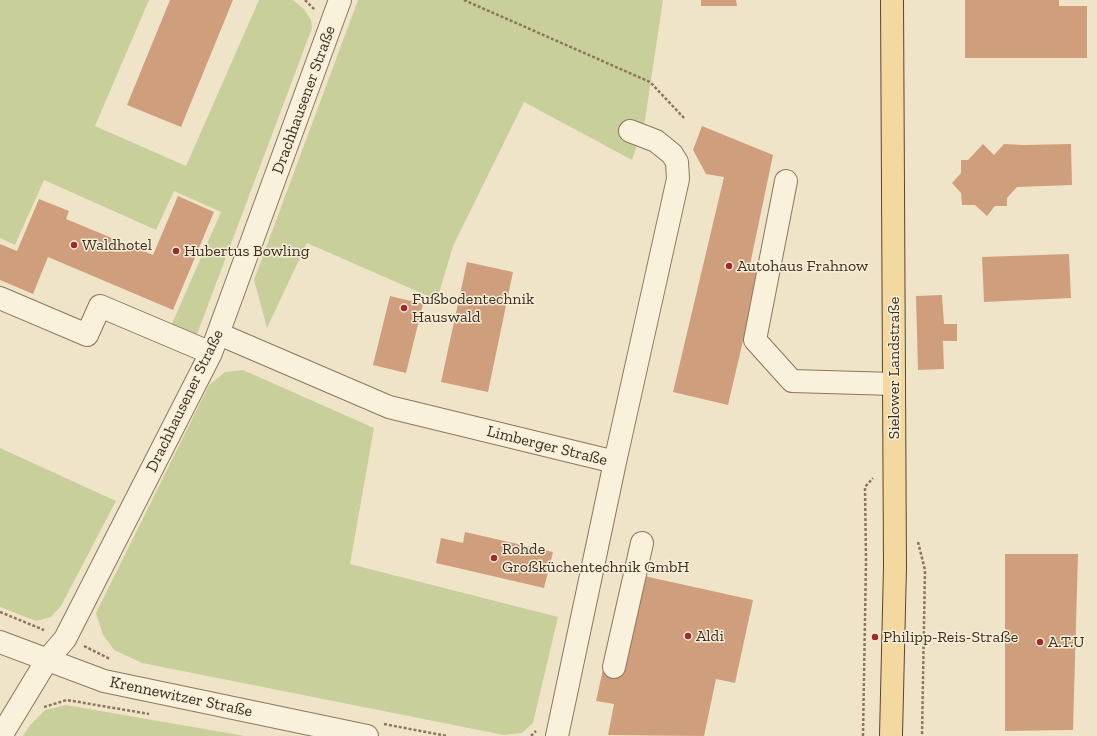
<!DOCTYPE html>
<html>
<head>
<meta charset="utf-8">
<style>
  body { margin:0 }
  canvas { display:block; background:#f0e4c8 }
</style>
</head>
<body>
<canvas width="1097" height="736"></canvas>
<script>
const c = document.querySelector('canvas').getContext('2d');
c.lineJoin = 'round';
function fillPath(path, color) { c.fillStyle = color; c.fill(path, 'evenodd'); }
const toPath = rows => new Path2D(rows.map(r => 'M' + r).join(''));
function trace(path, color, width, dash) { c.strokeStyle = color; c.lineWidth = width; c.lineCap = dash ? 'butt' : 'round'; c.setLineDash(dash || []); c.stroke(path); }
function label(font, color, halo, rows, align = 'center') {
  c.font = font + ' "Zilla Slab",serif'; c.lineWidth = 3; c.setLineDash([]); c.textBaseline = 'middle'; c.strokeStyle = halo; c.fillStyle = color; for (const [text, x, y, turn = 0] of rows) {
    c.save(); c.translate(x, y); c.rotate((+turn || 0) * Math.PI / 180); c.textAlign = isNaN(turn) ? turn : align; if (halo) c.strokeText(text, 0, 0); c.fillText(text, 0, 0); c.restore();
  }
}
fillPath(toPath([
  [0,0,149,0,95,126,186,166,259,0,293,0,304,9,311,20,312,28,196,337,171,326,221,212,174,191,156,230,44,180,15,245,0,238],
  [358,0,663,0,645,120,632,160,524,102,453,246,437,300,307,243,267,328,254,280],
  [243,370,374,428,350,564,558,617,533,723,522,733,504,735,142,663,114,650,103,635,96,613,209,385,225,372],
  [0,448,116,501,61,606,51,617,36,621,0,607],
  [66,705,245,736,23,736,30,725,45,710]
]), '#c9cf9b');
fillPath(toPath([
  [170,0,233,0,181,127,127,105],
  [701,0,736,0,737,6,701,6],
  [965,0,1059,0,1059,6,1087,6,1087,58,965,58],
  [702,126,773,155,750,265,760,268,728,405,673,392,724,177,706,174,693,150],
  [983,144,994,155,1004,144,1023,145,1071,144,1072,185,1017,187,1007,198,1007,206,995,206,987,216,975,205,962,205,961,193,952,183,961,173,961,160,968,160],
  [178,196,214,212,173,310,48,257,33,294,0,280,0,244,17,251,39,199,69,211,66,219,153,255],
  [1069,254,1071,298,984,302,982,257],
  [467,262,513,272,488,392,441,382],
  [942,295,944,324,957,324,957,341,943,341,944,369,918,370,916,296],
  [390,296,423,304,406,373,373,365],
  [465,532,553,552,544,588,436,563,441,538,463,543],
  [1005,554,1078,554,1073,730,1005,731],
  [644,576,753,600,735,683,716,679,704,736,608,735,614,704,596,701,604,665]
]), '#cf9f7d');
const minor = toPath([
  [786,181,755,340,792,381,894,384],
  [0,298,87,335,100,306,211,353],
  [219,334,389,407,615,462,557,736],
  [615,462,678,179,677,162,672,154,656,141,630,131],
  [0,642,104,681,367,736],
  [614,667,642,543],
  [1,736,47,660,65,639,211,353,340,0]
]);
const major = toPath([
  [891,736,895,567,892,0]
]);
trace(minor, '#8d765c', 24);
trace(major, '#5b4430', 24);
trace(toPath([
  [305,0,315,10],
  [464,0,650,82,684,118],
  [918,542,925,570,922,736],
  [0,612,44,630],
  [84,646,110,659],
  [44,707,67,700,149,714],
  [384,724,447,736],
  [531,736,536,731],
  [863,736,866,561,865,487,873,478]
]), '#8d765c', 2.5, [3, 2]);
trace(minor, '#faf1dc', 22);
trace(major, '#f3d9a0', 22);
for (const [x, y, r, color] of [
  [74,245,4,"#9e2a2b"],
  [176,251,4,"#9e2a2b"],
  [729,266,4,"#9e2a2b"],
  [404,308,4,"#9e2a2b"],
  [494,558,4,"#9e2a2b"],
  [688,636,4,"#9e2a2b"],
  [875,637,4,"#9e2a2b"],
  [1040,642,4,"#9e2a2b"]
]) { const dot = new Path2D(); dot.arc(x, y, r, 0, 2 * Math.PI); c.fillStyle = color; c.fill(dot); trace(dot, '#f7eed8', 1.5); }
label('16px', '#3d2e20', '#f7eed8', [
  ["Drachhausener Straße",304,100,-70],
  ["Sielower Landstraße",894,368,-90],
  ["Drachhausener Straße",185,401,-64],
  ["Limberger Straße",547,446,14],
  ["Krennewitzer Straße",181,697,12]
]);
label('16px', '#3d2e20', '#f7eed8', [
  ["Waldhotel",82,245],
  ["Hubertus Bowling",184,251],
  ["Autohaus Frahnow",737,266],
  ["Fußbodentechnik",412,299],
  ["Hauswald",412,317],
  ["Rohde",502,549],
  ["Großküchentechnik GmbH",502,567],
  ["Aldi",696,636],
  ["Philipp-Reis-Straße",883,637],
  ["A.T.U",1048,642]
], 'left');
</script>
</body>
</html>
